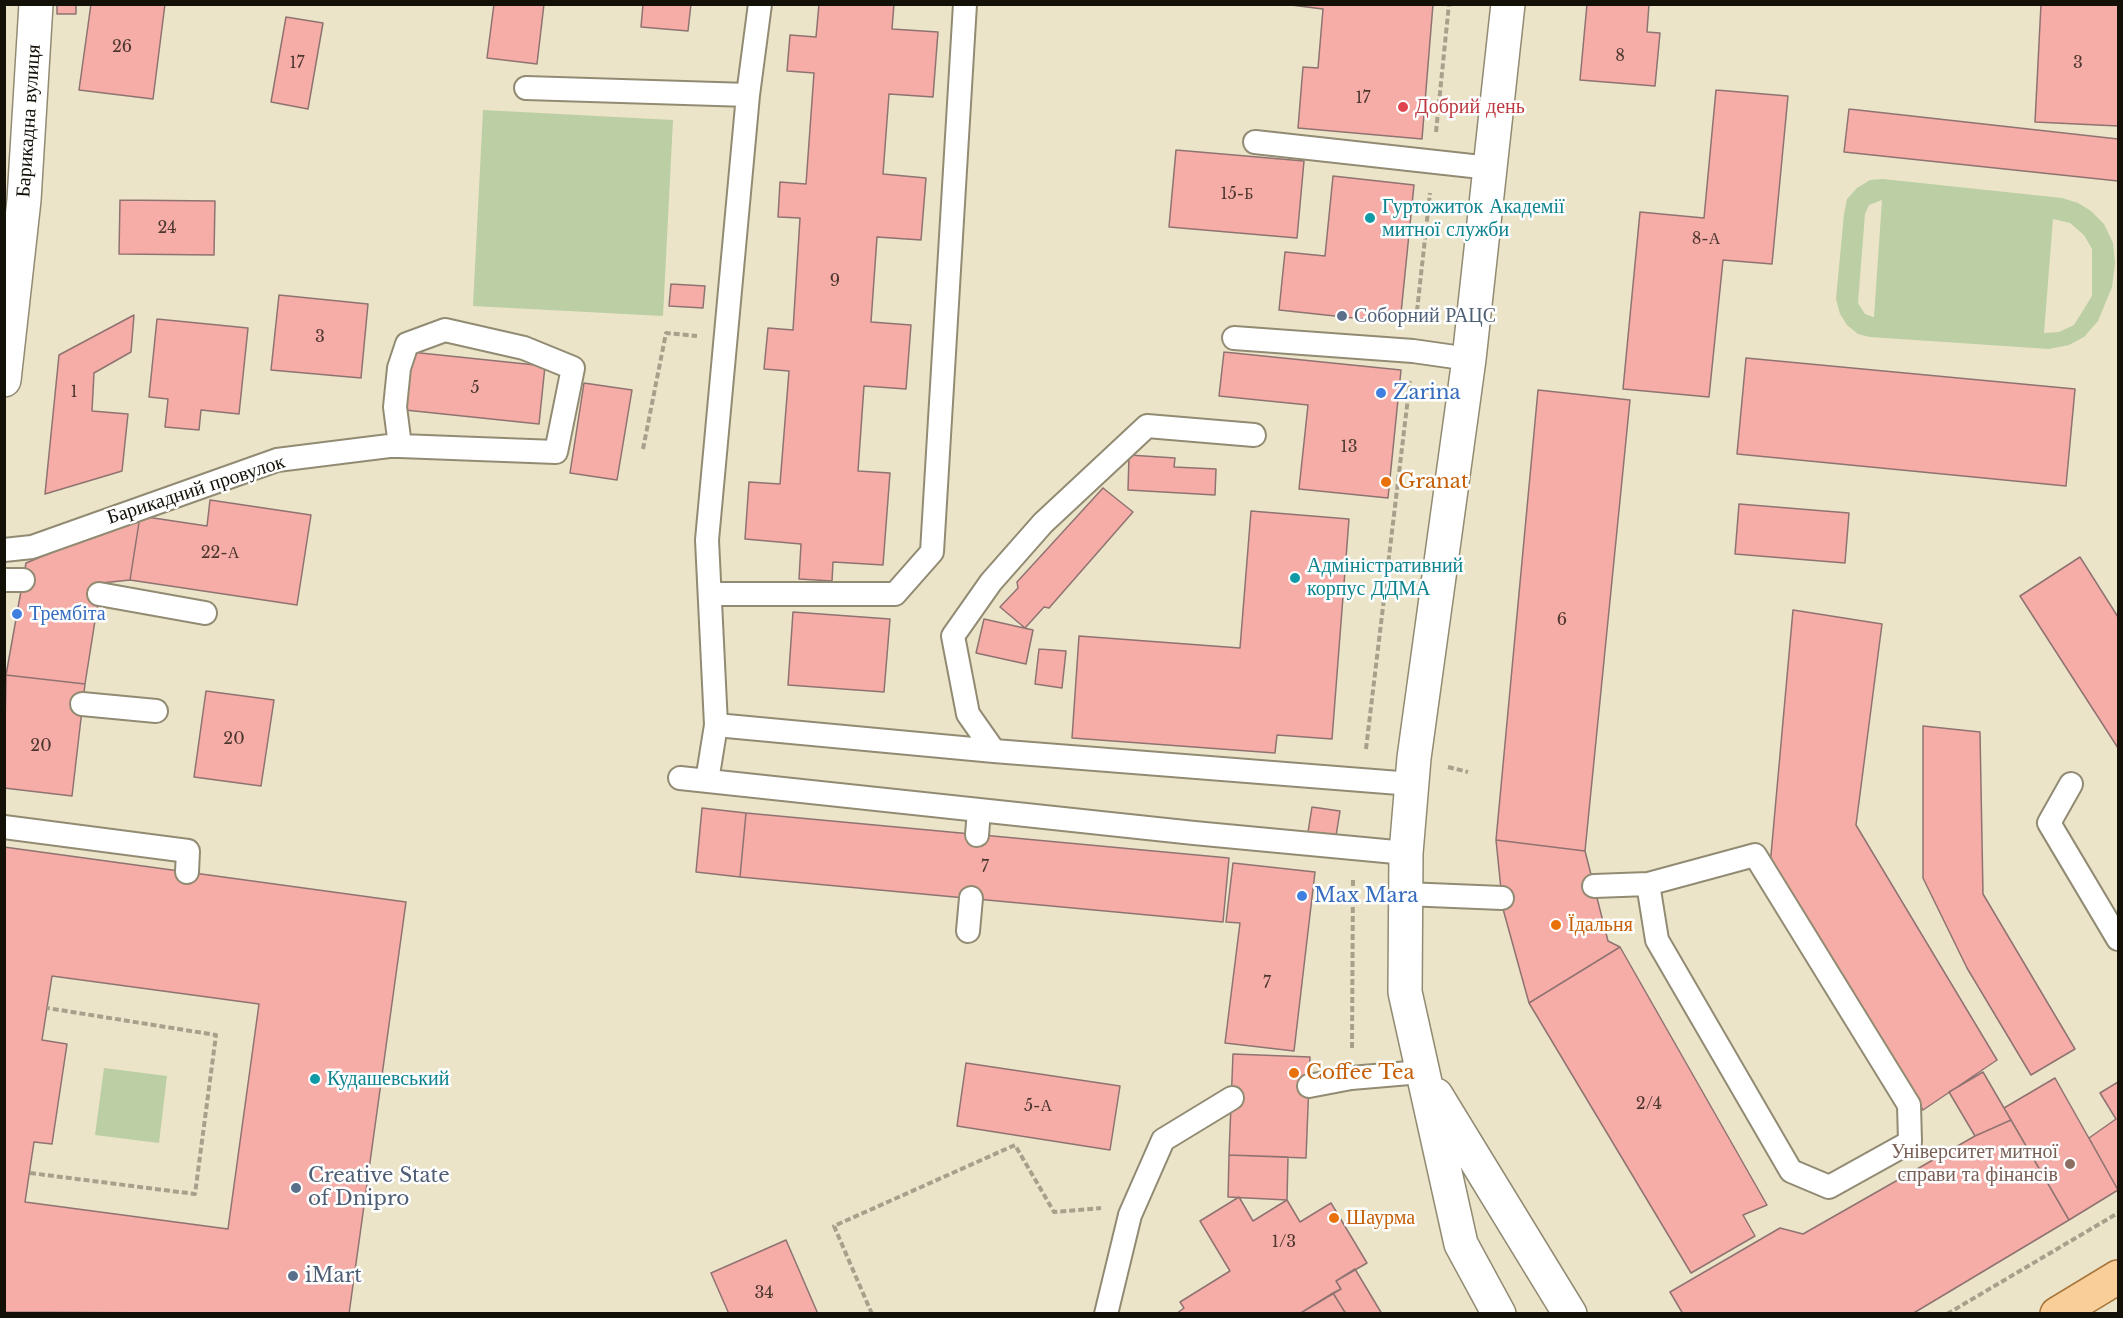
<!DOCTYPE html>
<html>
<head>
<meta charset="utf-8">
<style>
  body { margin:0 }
  #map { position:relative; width:2123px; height:1318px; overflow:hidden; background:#ebe4c9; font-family:"Libre Baskerville",serif }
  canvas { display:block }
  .frame { position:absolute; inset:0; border:6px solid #131007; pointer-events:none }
</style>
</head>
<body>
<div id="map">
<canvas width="2123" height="1318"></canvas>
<div class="frame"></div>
</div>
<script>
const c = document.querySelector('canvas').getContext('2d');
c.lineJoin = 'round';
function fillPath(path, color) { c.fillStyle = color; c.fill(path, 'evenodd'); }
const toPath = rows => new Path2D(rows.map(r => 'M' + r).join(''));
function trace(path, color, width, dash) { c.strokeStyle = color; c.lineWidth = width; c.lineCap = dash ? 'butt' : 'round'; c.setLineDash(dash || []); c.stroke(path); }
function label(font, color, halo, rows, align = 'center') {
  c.font = font + ' "Libre Baskerville",serif'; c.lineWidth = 5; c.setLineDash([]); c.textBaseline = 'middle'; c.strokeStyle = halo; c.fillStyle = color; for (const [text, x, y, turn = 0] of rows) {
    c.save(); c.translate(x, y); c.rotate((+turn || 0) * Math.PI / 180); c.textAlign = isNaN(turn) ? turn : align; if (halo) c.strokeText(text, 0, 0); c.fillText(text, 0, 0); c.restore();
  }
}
fillPath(toPath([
  [483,110,673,120,663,316,473,306],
  [1883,179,2062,198,2078,203,2091,211,2104,224,2113,243,2115,263,2112,287,2098,321,2084,337,2069,345,2049,349,1870,337,1858,334,1847,325,1840,314,1836,299,1844,214,1847,199,1857,188,1870,180],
  [1882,200,1874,317,1873,317,1865,314,1858,303,1865,214,1869,205],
  [2053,219,2070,223,2084,235,2092,249,2092,296,2074,325,2059,332,2044,333],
  [104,1068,167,1076,159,1143,95,1135]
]), '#bccea3');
const building = toPath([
  [57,4,76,4,76,14,57,14,57,4],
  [91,4,165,4,153,99,79,90,91,4],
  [494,4,544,4,537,64,487,58,494,4],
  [643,4,691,4,688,31,641,27,643,4],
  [819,4,894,4,892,29,938,32,933,97,889,94,883,174,926,178,921,240,877,237,871,322,911,325,906,389,864,386,858,471,890,473,883,565,833,562,832,581,799,579,801,544,745,539,749,482,780,484,789,371,764,369,768,328,793,330,800,218,778,217,780,182,806,184,814,73,787,71,790,35,816,37,819,4],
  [1283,4,1433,4,1422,139,1298,128,1303,67,1318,68,1323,9,1283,4],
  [1587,4,1649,4,1647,32,1660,33,1655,86,1580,80,1587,4],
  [2041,4,2118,4,2118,126,2035,122,2041,4],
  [286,17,323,23,308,109,271,102,286,17],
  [1716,90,1788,96,1772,264,1723,260,1709,397,1623,389,1640,212,1704,218,1716,90],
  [1849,109,2118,139,2118,181,1844,152,1849,109],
  [1176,150,1304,161,1297,238,1169,227,1176,150],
  [1333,176,1414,185,1400,323,1279,310,1285,252,1325,256,1333,176],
  [120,200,215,201,214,255,119,254,120,200],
  [671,284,705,286,703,308,669,306,671,284],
  [279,295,368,304,361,378,271,370,279,295],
  [134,315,131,352,94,373,92,411,128,414,122,471,45,494,59,355,134,315],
  [157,319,248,328,239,414,201,410,199,430,165,427,168,399,149,397,157,319],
  [411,352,545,366,539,424,405,410,411,352],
  [1224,352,1401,370,1388,498,1299,489,1308,405,1219,396,1224,352],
  [1746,358,2075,389,2066,486,1737,454,1746,358],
  [584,383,632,390,617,480,570,473,584,383],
  [1538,390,1630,400,1585,851,1496,840,1538,390],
  [1129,455,1175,458,1174,467,1216,469,1215,495,1128,490,1129,455],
  [1103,488,1133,512,1049,608,1044,607,1025,628,1000,607,1018,588,1017,582,1103,488],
  [210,500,311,515,297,605,130,580,140,516,207,526,210,500],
  [1739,504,1849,513,1845,563,1735,554,1739,504],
  [1251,511,1349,519,1332,739,1277,735,1275,753,1072,738,1079,636,1240,648,1251,511],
  [140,516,130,580,101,583,85,684,6,675,26,563,140,516],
  [2080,557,2118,617,2118,748,2020,596,2080,557],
  [1793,610,1882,624,1856,825,1997,1060,1923,1110,1770,866,1793,610],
  [793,612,890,619,884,692,788,685,793,612],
  [984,619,1033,630,1026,664,976,653,984,619],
  [1039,649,1066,651,1062,688,1035,684,1039,649],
  [6,675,85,684,72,796,4,788,6,675],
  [206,691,274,700,261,786,194,777,206,691],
  [1923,726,1980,732,1983,894,2075,1049,2031,1075,1967,968,1923,878,1923,726],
  [1312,807,1340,811,1336,836,1308,832,1312,807],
  [702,808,746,813,740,877,696,872,702,808],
  [746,813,1229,858,1223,922,740,877,746,813],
  [1496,840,1585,851,1608,941,1620,947,1529,1003,1503,909,1496,840],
  [4,847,406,902,349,1314,4,1312,4,847],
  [52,976,259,1004,228,1229,25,1202,34,1142,52,1144,67,1044,42,1040,52,976],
  [1233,863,1315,872,1294,1051,1225,1043,1240,923,1226,922,1233,863],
  [1620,947,1767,1205,1743,1215,1755,1236,1691,1273,1529,1003,1620,947],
  [1233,1054,1310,1057,1306,1158,1229,1155,1233,1054],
  [966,1063,1120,1086,1110,1150,957,1126,966,1063],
  [1983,1072,2011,1120,1975,1136,1949,1092,1983,1072],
  [2055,1078,2118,1190,2069,1220,2004,1108,2055,1078],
  [2118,1082,2118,1190,2089,1138,2116,1119,2100,1093,2118,1082],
  [2011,1120,2069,1220,1912,1314,1683,1314,1670,1292,1780,1228,1803,1234,1975,1136,2011,1120],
  [1229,1155,1288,1157,1287,1200,1228,1197,1229,1155],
  [1239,1197,1253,1221,1287,1200,1300,1222,1331,1203,1367,1263,1336,1281,1341,1289,1299,1314,1176,1314,1184,1308,1180,1302,1230,1271,1200,1221,1239,1197],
  [786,1240,818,1314,729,1314,711,1273,786,1240],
  [1355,1269,1382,1314,1346,1314,1333,1293,1341,1289,1336,1281,1355,1269],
  [1333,1293,1346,1314,1299,1314,1333,1293]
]);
fillPath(building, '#f6aca7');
trace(building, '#8f7371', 1.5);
const service = toPath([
  [760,4,748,95,707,540,716,725,994,751,1412,784],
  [526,88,748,95],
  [1255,142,1490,168],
  [1234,338,1413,351,1469,359],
  [4,550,32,547,277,460,389,446,400,446,556,452,573,368,524,348,445,330,407,344,399,368,395,407,400,446],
  [4,580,23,580],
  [99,594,205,613],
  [711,594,895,594,932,552,965,4],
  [82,704,156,711],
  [994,751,968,714,953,636,991,582,1043,523,1147,426,1254,435],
  [680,778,1194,833,1406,853],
  [707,781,716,725],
  [2071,784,2049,823,2118,939],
  [4,827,188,851,187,872],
  [977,835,979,810],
  [1594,886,1648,884,1657,940,1791,1171,1829,1187,1910,1142,1909,1105,1755,855,1648,884],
  [1405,894,1502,898],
  [968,931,971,898],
  [1309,1086,1351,1078,1421,1072],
  [1106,1314,1130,1215,1163,1140,1232,1098]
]);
const minor = toPath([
  [4,380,24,200,36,4]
]);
const tertiary = toPath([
  [1436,1095,1570,1314],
  [1499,1314,1461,1244,1405,992,1406,853,1414,758,1469,359,1508,4]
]);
const primary = toPath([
  [2057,1314,2118,1277]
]);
trace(service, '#928b73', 26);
trace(minor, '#928b73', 36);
trace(tertiary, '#928b73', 36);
trace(primary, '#a7763a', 36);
trace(toPath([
  [1436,132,1449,4],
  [1416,320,1430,193],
  [643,449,666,333,697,336],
  [1366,749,1410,381],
  [1448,767,1468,772],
  [1352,1048,1353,879],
  [30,1173,195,1194,216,1035,47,1008],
  [872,1314,834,1226,1015,1145,1054,1212,1101,1208],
  [1947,1314,2118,1213]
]), '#a7a18c', 4, [6, 3]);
trace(service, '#fff', 22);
trace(minor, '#fff', 33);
trace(tertiary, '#fff', 33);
trace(primary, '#face99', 33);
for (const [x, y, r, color] of [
  [1403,107,6,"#e0444e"],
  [1370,218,6,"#0f9aa8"],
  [1342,316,6,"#5c6f8a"],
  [1381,393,6,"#3f7fe0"],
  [1386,482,6,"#e8710a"],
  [1295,578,6,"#0f9aa8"],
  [17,614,6,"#3f7fe0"],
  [1302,896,6,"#3f7fe0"],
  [1556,925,6,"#e8710a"],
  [1294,1073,6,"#e8710a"],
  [315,1079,6,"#0f9aa8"],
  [2070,1164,6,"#8d6e63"],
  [296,1188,6,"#5c6f8a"],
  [1334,1218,6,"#e8710a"],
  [293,1276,6,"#5c6f8a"]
]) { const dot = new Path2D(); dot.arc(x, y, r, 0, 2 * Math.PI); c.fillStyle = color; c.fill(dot); trace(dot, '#fff', 2); }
label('16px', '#4c372f', null, [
  ["26",122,47],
  ["8",1620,56],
  ["17",297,63],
  ["3",2078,63],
  ["17",1363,98],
  ["15-Б",1237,194],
  ["24",167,228],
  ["8-А",1706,239],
  ["9",835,281],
  ["3",320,337],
  ["5",475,388],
  ["1",74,392],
  ["13",1349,447],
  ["22-А",220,553],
  ["6",1562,620],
  ["20",234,739],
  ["20",41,746],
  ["7",985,867],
  ["7",1267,983],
  ["2/4",1649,1104],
  ["5-А",1038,1106],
  ["1/3",1284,1242],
  ["34",764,1293]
]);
label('20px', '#be3a42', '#fff', [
  ["Добрий день",1415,107]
], 'left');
label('20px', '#131007', '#fff', [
  ["Барикадна вулиця",29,121,-86],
  ["Барикадний провулок",196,490,-18]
]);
label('20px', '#0d838f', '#fff', [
  ["Гуртожиток Академії",1382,207],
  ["митної служби",1382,230],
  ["Адміністративний",1307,566],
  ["корпус ДДМА",1307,589],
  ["Кудашевський",327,1079]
], 'left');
label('20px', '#4e5e75', '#fff', [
  ["Соборний РАЦС",1354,316],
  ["Creative State",308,1176],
  ["of Dnipro",308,1199],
  ["iMart",305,1276]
], 'left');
label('20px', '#366cbe', '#fff', [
  ["Zarina",1393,393],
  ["Трембіта",29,614],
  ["Max Mara",1314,896]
], 'left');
label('20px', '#c56008', '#fff', [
  ["Granat",1398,482],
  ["Їдальня",1568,925],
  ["Coffee Tea",1306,1073],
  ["Шаурма",1346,1218]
], 'left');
label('20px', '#785e54', '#fff', [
  ["Університет митної",2058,1152],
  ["справи та фінансів",2058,1175]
], 'right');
</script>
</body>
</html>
